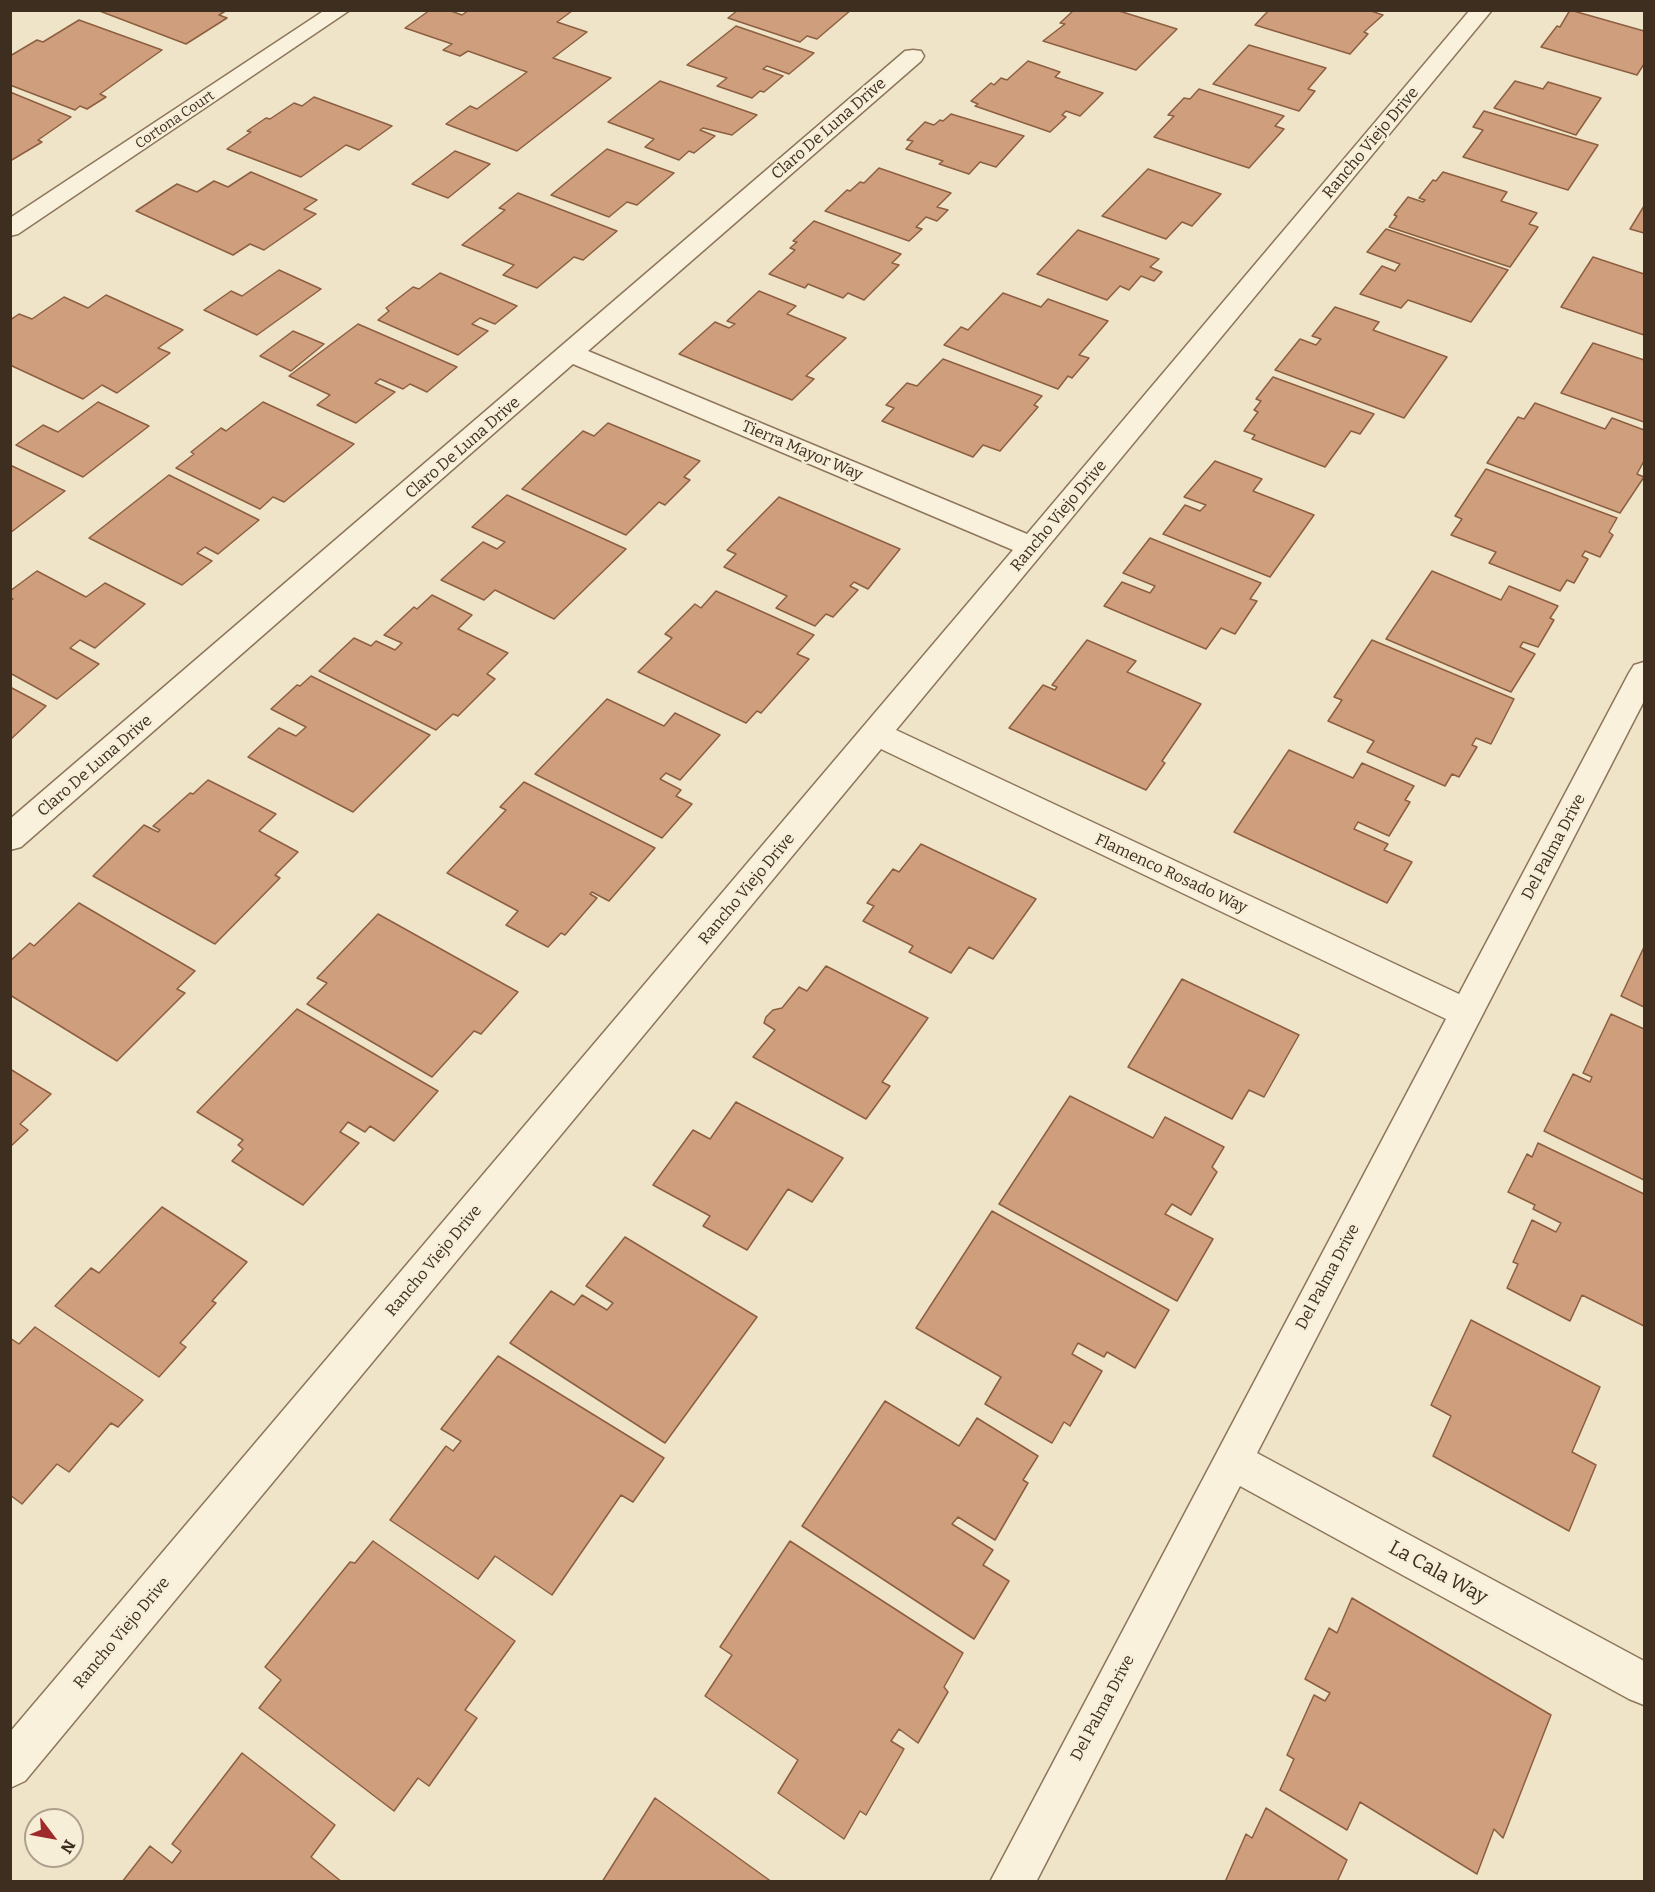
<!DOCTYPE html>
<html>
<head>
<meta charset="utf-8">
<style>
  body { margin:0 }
  #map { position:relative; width:1655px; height:1892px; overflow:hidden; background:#f0e4c8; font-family:Bitter,serif }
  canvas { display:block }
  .frame { position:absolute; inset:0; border:12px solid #3d2e20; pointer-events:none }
  .north { position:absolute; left:24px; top:1808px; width:60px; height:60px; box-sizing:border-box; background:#f7eed8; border:2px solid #ada18e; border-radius:50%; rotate:122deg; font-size:16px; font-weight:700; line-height:24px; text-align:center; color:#3d2e20 }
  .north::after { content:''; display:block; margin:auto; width:21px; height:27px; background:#9e2a2b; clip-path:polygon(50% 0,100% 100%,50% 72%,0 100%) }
</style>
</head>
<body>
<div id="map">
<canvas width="1655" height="1892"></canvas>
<div class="frame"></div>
<div class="north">N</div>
</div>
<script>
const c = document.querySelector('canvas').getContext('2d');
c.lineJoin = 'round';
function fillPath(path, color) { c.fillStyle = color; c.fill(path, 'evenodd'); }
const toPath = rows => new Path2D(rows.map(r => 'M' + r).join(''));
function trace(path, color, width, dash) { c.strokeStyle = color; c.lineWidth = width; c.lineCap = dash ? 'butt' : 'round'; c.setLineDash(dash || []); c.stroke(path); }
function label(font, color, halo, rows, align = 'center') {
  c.font = font + ' Bitter,serif'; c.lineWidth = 5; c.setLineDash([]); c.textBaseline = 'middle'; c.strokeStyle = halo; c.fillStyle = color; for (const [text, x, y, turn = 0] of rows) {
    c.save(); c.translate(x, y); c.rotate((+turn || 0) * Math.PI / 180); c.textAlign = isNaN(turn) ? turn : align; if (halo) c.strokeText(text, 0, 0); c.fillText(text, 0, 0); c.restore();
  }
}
const building = toPath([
  [97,10,227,10,219,15,227,18,186,44,97,10],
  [430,10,448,10,462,15,469,10,572,11,557,22,587,32,553,58,611,78,517,151,446,124,470,106,477,109,527,72,468,51,460,56,443,50,452,44,405,28,430,10],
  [738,10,851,10,817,39,807,36,800,42,728,18,738,10],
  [1074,10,1116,10,1177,29,1136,70,1043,41,1065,24,1060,23,1074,10],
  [1269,10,1368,10,1383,15,1364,32,1368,34,1350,54,1255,25,1269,10],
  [1570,10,1644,31,1644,64,1637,75,1541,47,1557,26,1560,27,1570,10],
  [79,20,162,50,100,94,106,97,87,109,80,106,75,110,10,85,10,56,37,40,43,42,79,20],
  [736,26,814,53,789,74,767,66,763,69,783,76,764,92,760,91,752,98,717,86,727,78,687,65,736,26],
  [1249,45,1326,68,1308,89,1315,91,1299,111,1213,84,1249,45],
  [1028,61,1060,72,1055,77,1103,93,1080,116,1066,111,1062,115,1066,117,1050,132,975,106,978,104,971,101,991,83,994,85,1001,78,1007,80,1028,61],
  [660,81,757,115,732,135,703,128,700,130,715,136,694,153,689,151,679,160,645,147,654,139,608,122,660,81],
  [1515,81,1543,89,1548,82,1601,98,1576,135,1494,108,1515,81],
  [1199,89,1284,116,1275,126,1284,129,1249,168,1154,137,1174,116,1168,115,1184,98,1190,99,1199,89],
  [10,92,71,117,38,140,42,142,10,161,10,92],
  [314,97,392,126,359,150,346,145,301,177,227,149,251,132,247,131,266,118,270,119,294,103,302,106,314,97],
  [1484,111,1598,145,1568,190,1463,157,1483,130,1473,127,1484,111],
  [951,114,1024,136,996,167,980,162,969,174,939,164,943,161,906,149,913,141,907,140,925,122,934,125,940,120,943,121,951,114],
  [607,149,674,173,637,205,627,202,609,217,551,195,607,149],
  [455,151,490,164,448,198,412,184,455,151],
  [879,168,951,193,937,207,948,210,937,221,926,217,916,227,922,229,909,241,825,211,847,190,850,191,860,182,864,183,879,168],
  [1148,169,1221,194,1192,226,1182,222,1166,239,1102,216,1148,169],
  [251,172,317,200,304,209,316,214,264,250,250,244,233,255,136,211,177,184,197,192,214,181,228,187,251,172],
  [1443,172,1507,192,1501,201,1537,213,1529,224,1538,227,1510,267,1389,227,1397,216,1394,215,1408,197,1423,202,1425,200,1419,198,1433,180,1436,181,1443,172],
  [518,193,617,231,583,260,574,257,537,288,503,275,514,265,462,245,505,210,499,208,518,193],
  [1644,206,1644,233,1630,229,1644,206],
  [814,221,901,254,892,263,899,265,864,300,848,293,843,298,808,284,805,288,769,274,795,250,790,248,797,242,793,241,814,221],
  [1386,229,1508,270,1471,322,1408,300,1401,308,1360,294,1382,266,1395,271,1400,264,1367,252,1386,229],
  [1078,230,1159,259,1150,267,1162,272,1154,281,1141,276,1129,290,1120,286,1107,300,1037,274,1078,230],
  [1593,257,1644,274,1644,335,1561,307,1593,257],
  [279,270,321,289,257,335,204,310,231,291,242,296,279,270],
  [440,273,517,306,495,324,480,318,472,324,488,331,458,355,378,320,389,311,386,308,413,287,419,289,440,273],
  [759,291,796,306,787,314,846,338,806,376,814,379,792,400,679,354,715,322,729,328,735,324,727,321,759,291],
  [1003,293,1041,307,1048,299,1108,321,1079,355,1089,358,1072,378,1068,376,1058,389,944,345,961,327,968,330,1003,293],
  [106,295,183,330,158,348,170,353,117,393,102,385,83,399,10,365,10,320,19,314,32,319,64,297,88,308,106,295],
  [1335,307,1379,322,1373,330,1447,357,1404,418,1275,370,1300,339,1316,345,1321,339,1312,336,1335,307],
  [358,324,457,367,427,392,410,384,403,389,380,379,375,383,395,392,356,423,317,405,330,395,289,376,358,324],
  [293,331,324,344,291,371,260,356,293,331],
  [1593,343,1644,360,1644,422,1561,393,1593,343],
  [943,359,1042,396,1034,405,1038,407,1000,451,983,445,973,457,882,421,894,408,886,405,907,383,917,386,943,359],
  [1273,377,1374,414,1360,434,1351,431,1325,467,1252,439,1255,435,1244,431,1258,412,1254,410,1261,401,1256,399,1273,377],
  [98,402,149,426,83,477,16,445,43,425,58,432,98,402],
  [263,402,354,444,284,502,273,497,260,509,176,468,194,454,191,452,221,428,226,431,263,402],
  [1535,403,1605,429,1612,418,1644,430,1644,461,1637,474,1644,477,1620,513,1487,463,1518,417,1524,419,1535,403],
  [608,423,700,461,684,477,690,480,665,505,659,502,626,535,522,489,583,431,594,436,608,423],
  [1215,461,1262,479,1253,491,1314,515,1270,577,1163,534,1185,505,1200,511,1206,505,1184,497,1215,461],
  [10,465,65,491,10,533,10,465],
  [1486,469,1617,518,1609,532,1613,535,1600,557,1585,551,1582,556,1588,559,1574,583,1567,580,1560,591,1489,563,1496,552,1451,535,1462,519,1455,516,1486,469],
  [169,475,259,520,218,554,205,547,197,553,212,561,182,585,89,538,169,475],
  [507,495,626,549,554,619,495,590,484,600,441,580,483,542,497,549,505,542,472,527,507,495],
  [779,497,900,549,868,589,854,582,850,586,858,590,833,617,826,614,815,626,776,608,787,596,724,567,736,554,727,550,779,497],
  [1150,538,1261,583,1250,599,1257,601,1235,634,1221,628,1206,649,1104,606,1122,582,1150,593,1155,586,1123,573,1150,538],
  [37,571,86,597,105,583,145,604,95,648,80,640,70,648,99,664,57,699,10,673,10,601,13,599,10,598,10,591,37,571],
  [1432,571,1501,600,1509,586,1558,606,1550,618,1554,620,1538,647,1523,642,1520,647,1535,654,1511,692,1386,639,1432,571],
  [716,591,814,635,797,654,809,659,761,713,757,711,746,723,638,672,672,638,665,634,695,604,701,608,716,591],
  [432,595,472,615,458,629,508,653,487,674,495,679,458,716,453,714,436,730,319,671,354,638,371,646,376,641,395,650,402,643,384,635,414,607,417,609,432,595],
  [1087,640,1136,661,1127,672,1201,704,1162,761,1165,763,1146,790,1009,728,1043,685,1055,690,1057,687,1052,685,1087,640],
  [1372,640,1514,699,1491,744,1476,738,1472,745,1477,747,1459,777,1452,774,1445,786,1367,752,1374,741,1328,721,1342,700,1334,697,1372,640],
  [311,676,430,735,353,812,248,757,279,728,296,736,306,727,271,709,297,685,300,686,311,676],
  [10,687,46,706,10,740,10,687],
  [607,699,664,726,675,713,720,735,680,780,666,773,660,779,681,790,676,796,692,804,662,838,535,774,607,699],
  [1289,750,1353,778,1362,763,1414,786,1405,800,1410,802,1389,836,1358,822,1354,829,1388,844,1384,850,1412,862,1387,903,1234,832,1289,750],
  [208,780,276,814,259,831,298,852,275,875,280,878,215,944,93,876,144,825,158,832,160,830,153,826,190,793,193,794,208,780],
  [524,782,655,848,609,901,592,892,590,894,597,898,565,935,561,933,548,947,506,925,518,911,447,873,506,810,500,807,524,782],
  [921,844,1036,899,993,959,969,947,951,973,909,952,913,946,863,921,874,906,867,903,893,869,899,872,921,844],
  [79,903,195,971,177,989,185,993,117,1061,10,995,10,961,30,943,34,946,79,903],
  [378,914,518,992,481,1034,474,1031,432,1077,307,1004,327,983,317,978,378,914],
  [1644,947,1644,1007,1621,996,1644,947],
  [826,966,928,1018,882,1082,890,1086,866,1119,753,1057,775,1030,764,1023,766,1017,773,1010,782,1008,799,987,807,991,826,966],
  [1182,979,1299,1035,1264,1097,1249,1090,1232,1119,1128,1067,1182,979],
  [297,1009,438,1091,394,1141,370,1126,365,1132,348,1122,340,1132,359,1143,303,1205,232,1161,243,1149,238,1145,243,1140,197,1112,297,1009],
  [1611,1014,1644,1029,1644,1180,1544,1131,1573,1074,1590,1082,1592,1077,1583,1073,1611,1014],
  [10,1069,51,1094,20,1124,28,1130,10,1147,10,1069],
  [1070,1096,1153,1138,1165,1117,1224,1147,1212,1167,1217,1172,1191,1215,1172,1204,1165,1214,1213,1239,1177,1301,999,1204,1070,1096],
  [736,1102,843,1158,812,1202,788,1189,747,1250,703,1226,710,1216,653,1185,693,1130,710,1139,736,1102],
  [1538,1143,1644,1194,1644,1326,1582,1295,1570,1321,1507,1288,1518,1264,1513,1262,1532,1220,1556,1232,1561,1223,1533,1209,1535,1205,1508,1192,1527,1154,1532,1157,1538,1143],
  [162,1207,247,1262,212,1301,216,1303,180,1343,186,1347,159,1377,55,1306,91,1268,99,1273,162,1207],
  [992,1211,1169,1310,1135,1368,1107,1352,1104,1357,1078,1343,1072,1354,1102,1371,1070,1426,1064,1422,1052,1443,985,1404,1001,1377,916,1328,992,1211],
  [625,1237,757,1317,665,1443,510,1343,551,1291,574,1305,582,1295,607,1310,613,1303,586,1286,625,1237],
  [1471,1320,1600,1387,1572,1452,1596,1465,1569,1531,1433,1456,1451,1416,1431,1405,1471,1320],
  [35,1327,143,1400,118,1427,111,1423,69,1472,57,1464,22,1504,10,1495,10,1338,19,1344,35,1327],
  [498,1356,664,1458,633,1502,621,1495,552,1595,495,1556,478,1579,390,1520,446,1446,453,1451,461,1441,441,1429,498,1356],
  [885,1401,959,1446,977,1418,1038,1456,1023,1480,1028,1483,995,1540,958,1517,952,1524,993,1550,983,1565,1009,1581,974,1639,802,1526,885,1401],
  [373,1541,515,1641,465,1710,477,1718,429,1786,418,1778,394,1811,259,1708,281,1680,265,1667,350,1562,355,1563,373,1541],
  [790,1541,963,1653,944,1687,948,1692,918,1743,899,1729,891,1741,904,1749,866,1815,860,1811,844,1839,778,1793,798,1760,705,1696,732,1655,720,1647,790,1541],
  [1352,1598,1551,1715,1503,1838,1494,1829,1477,1874,1360,1802,1347,1830,1280,1790,1294,1759,1287,1755,1314,1695,1325,1701,1330,1693,1305,1679,1329,1628,1337,1633,1352,1598],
  [242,1753,335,1825,311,1857,342,1882,122,1882,150,1846,172,1863,181,1851,172,1844,242,1753],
  [655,1798,772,1882,602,1882,655,1798],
  [1266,1808,1347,1860,1337,1882,1225,1882,1246,1834,1252,1838,1266,1808]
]);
fillPath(building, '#cf9f7d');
trace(building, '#8d5f41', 1.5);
const minor = toPath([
  [325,10,350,10,18,234,10,236,10,218,325,10],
  [1470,10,1492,10,896,730,1459,994,1629,673,1634,665,1644,662,1644,701,1257,1453,1644,1661,1644,1705,1629,1699,1240,1486,1036,1882,990,1882,1446,1019,881,749,25,1781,10,1788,10,1732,1013,550,573,364,21,847,10,850,10,819,905,51,913,50,921,51,924,56,921,61,588,351,1027,534,1470,10]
]);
trace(minor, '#8d765c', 3);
fillPath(minor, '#faf1dc');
label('14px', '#3d2e20', '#f7eed8', [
  ["Cortona Court",175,120,-34]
]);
label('16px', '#3d2e20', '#f7eed8', [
  ["Claro De Luna Drive",829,129,-41],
  ["Rancho Viejo Drive",1371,143,-50],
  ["Claro De Luna Drive",463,448,-41],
  ["Tierra Mayor Way",802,451,23],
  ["Rancho Viejo Drive",1059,516,-50],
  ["Claro De Luna Drive",95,766,-41],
  ["Del Palma Drive",1554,847,-62],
  ["Flamenco Rosado Way",1171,874,25],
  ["Rancho Viejo Drive",747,889,-50],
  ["Rancho Viejo Drive",434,1261,-50],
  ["Del Palma Drive",1328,1277,-62],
  ["Rancho Viejo Drive",122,1633,-50],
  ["Del Palma Drive",1103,1708,-62]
]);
label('20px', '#3d2e20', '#f7eed8', [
  ["La Cala Way",1438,1573,29]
]);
</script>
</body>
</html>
